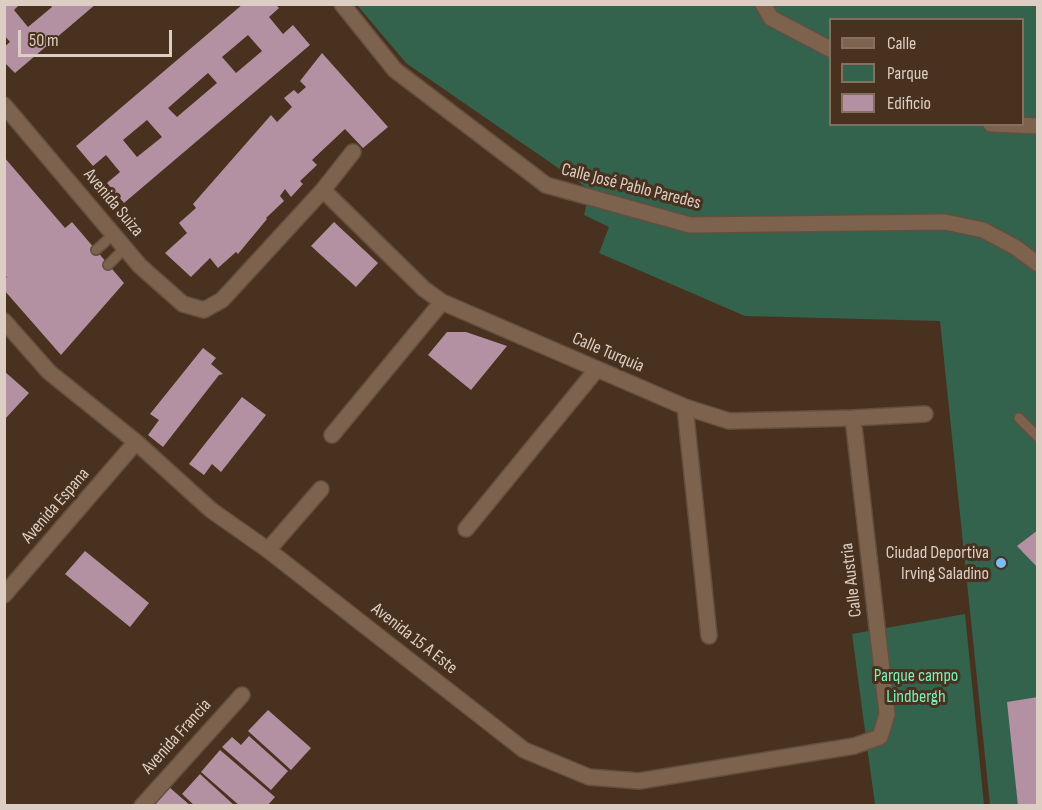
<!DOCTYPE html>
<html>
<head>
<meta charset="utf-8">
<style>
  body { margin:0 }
  #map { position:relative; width:1042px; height:810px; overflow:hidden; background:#48311e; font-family:"Sofia Sans Condensed",sans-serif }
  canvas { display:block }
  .frame { position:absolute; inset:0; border:6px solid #ddcec3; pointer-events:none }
  .legend { position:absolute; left:829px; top:18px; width:195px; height:108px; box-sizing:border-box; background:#48311e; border:2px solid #847060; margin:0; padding:8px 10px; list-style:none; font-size:18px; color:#ddcec3 }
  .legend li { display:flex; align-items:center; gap:12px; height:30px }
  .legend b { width:30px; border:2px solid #847060 }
  .scale { position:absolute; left:18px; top:30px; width:154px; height:27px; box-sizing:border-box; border:3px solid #ddcec3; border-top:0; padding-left:8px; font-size:18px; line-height:21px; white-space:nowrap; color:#ddcec3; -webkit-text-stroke:4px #48311e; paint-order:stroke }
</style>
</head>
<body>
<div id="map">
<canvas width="1042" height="810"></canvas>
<div class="frame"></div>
<ul class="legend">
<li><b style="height:8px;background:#7d624e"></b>Calle</li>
<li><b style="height:16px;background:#33624d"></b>Parque</li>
<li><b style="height:16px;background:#b391a2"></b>Edificio</li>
</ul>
<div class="scale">50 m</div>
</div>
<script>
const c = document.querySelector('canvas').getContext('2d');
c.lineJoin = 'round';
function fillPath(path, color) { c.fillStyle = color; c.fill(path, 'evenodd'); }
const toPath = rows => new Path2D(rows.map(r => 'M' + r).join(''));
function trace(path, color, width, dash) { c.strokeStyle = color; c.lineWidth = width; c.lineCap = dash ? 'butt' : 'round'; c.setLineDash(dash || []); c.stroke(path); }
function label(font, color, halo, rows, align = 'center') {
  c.font = font + ' "Sofia Sans Condensed",sans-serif'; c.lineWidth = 6; c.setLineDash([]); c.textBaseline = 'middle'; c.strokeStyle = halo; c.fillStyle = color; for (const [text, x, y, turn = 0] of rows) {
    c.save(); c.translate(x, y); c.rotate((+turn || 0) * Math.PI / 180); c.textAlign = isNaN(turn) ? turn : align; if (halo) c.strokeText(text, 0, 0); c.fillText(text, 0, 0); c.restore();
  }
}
fillPath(toPath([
  [357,5,1037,5,1037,805,990,805,940,321,745,316,599,253,609,227,584,215,590,190,406,63],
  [830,20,1022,20,1022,124,830,124],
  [965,614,984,805,875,805,852,634]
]), '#33624d');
fillPath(toPath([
  [4,4,20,4,14,10,28,27,52,7,50,4,96,4,15,73,4,62,4,47,10,42,4,35],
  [243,4,275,4,279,8,269,17,283,34,293,25,310,45,124,203,107,183,120,172,106,155,93,166,76,146],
  [248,35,262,51,236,73,222,57],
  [208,73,217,83,177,117,168,108],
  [147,120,162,137,137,157,123,140],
  [322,53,388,127,363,148,345,129,312,160,317,165,300,181,303,184,291,197,285,189,280,196,284,201,266,218,267,219,238,254,236,252,218,268,210,258,191,277,165,253,187,233,179,223,196,208,193,204,271,115,277,122,292,107,284,98,294,90,298,94,306,87,300,81],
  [4,157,65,228,72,222,124,283,61,355,4,290,4,279,7,277,4,275],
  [334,222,378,263,356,287,311,246],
  [447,332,466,332,507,346,471,390,428,355],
  [203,348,216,358,211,364,223,374,219,375,163,447,148,435,159,420,150,414],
  [4,371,29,393,6,418,4,417],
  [242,397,266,415,221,472,212,464,204,475,189,464],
  [1038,530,1038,568,1017,546],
  [85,551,149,603,130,627,65,574],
  [1038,697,1038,806,1018,806,1007,702],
  [268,710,311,748,291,770,248,731],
  [249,736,288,771,271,790,222,747,232,737,241,745],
  [220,750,275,797,267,806,240,806,201,772],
  [200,774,235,806,195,806,182,794],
  [169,787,191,806,154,806]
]), '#b391a2');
const service = toPath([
  [96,250,114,234],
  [108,265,125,248],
  [1019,418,1038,437]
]);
const minor = toPath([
  [342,4,395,70,546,185,690,225,945,222,983,230,1015,247,1038,264],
  [763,4,771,18,830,49],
  [4,105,140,266,183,304,204,310,222,300,323,190,353,152],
  [991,124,1038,126],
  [323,190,424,289,442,302,685,407,729,421,853,418,925,414],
  [4,321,49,372,136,442,211,510,268,550,524,750,589,777,639,781,854,746,880,737,887,714,853,418],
  [685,407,709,636],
  [332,435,442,302],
  [466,529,597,369],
  [268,550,321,489],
  [4,595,136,442],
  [142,806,242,695]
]);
trace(service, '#624f3f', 12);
trace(minor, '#624f3f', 18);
trace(service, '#7d624e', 9);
trace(minor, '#7d624e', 15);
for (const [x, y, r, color] of [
  [1001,563,6,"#76c0f7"]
]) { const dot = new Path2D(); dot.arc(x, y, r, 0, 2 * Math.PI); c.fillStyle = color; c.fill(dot); trace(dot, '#48311e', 2); }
label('18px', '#ddcec3', '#48311e', [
  ["Calle José Pablo Paredes",631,187,14],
  ["Avenida Suiza",113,203,50],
  ["Calle Turquia",608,353,23],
  ["Avenida Espana",56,506,-49],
  ["Calle Austria",852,580,-97],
  ["Avenida 15 A Este",414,639,38],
  ["Avenida Francia",177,737,-48]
]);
label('18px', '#ddcec3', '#48311e', [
  ["Ciudad Deportiva",989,553],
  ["Irving Saladino",989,574]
], 'right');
label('18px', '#7ceebb', '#48311e', [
  ["Parque campo",916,676],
  ["Lindbergh",916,697]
]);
</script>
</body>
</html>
